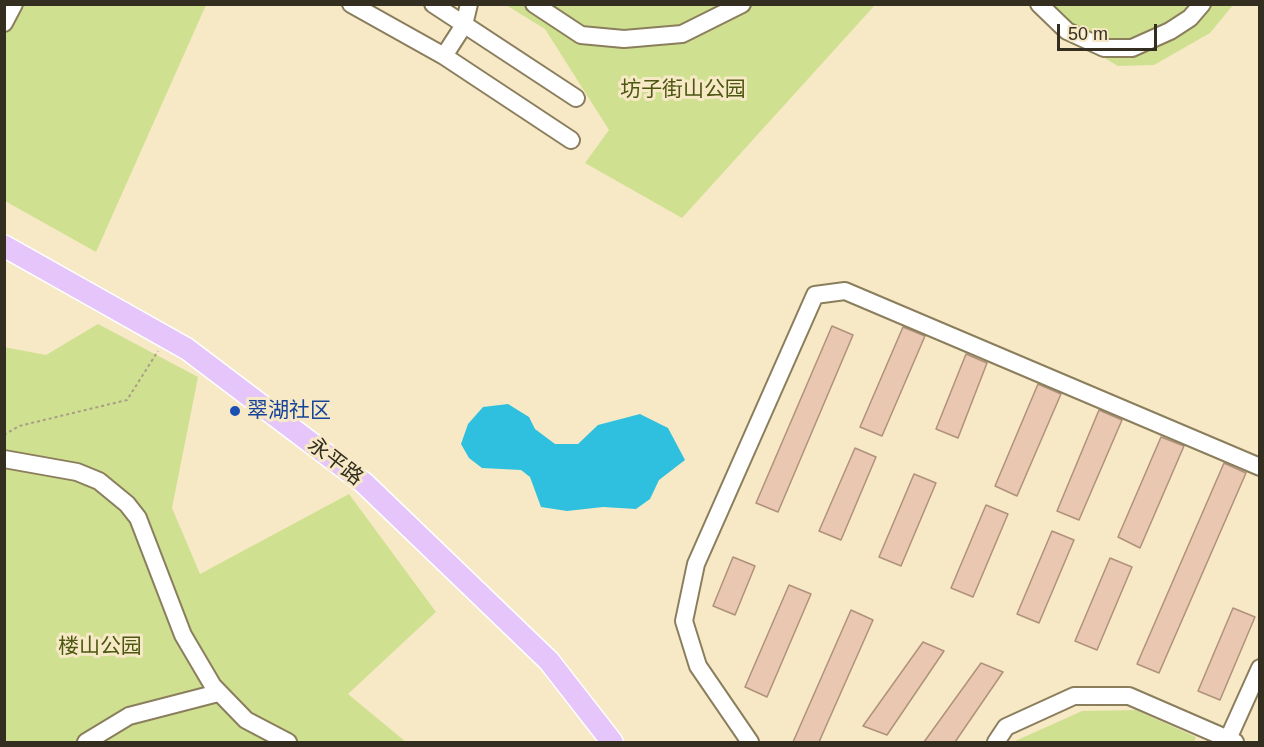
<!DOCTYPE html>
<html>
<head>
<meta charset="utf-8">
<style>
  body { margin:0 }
  #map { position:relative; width:1264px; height:747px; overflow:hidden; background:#f7e9c6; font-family:Arial,sans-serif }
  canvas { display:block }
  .frame { position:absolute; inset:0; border:6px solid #342e21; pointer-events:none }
  .scale { position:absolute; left:1057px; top:24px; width:100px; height:27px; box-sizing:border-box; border:3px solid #342e21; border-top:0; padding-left:8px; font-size:18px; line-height:21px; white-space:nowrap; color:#342e21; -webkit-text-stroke:4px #f7e9c6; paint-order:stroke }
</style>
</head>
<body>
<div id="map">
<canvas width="1264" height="747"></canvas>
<div class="frame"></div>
<div class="scale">50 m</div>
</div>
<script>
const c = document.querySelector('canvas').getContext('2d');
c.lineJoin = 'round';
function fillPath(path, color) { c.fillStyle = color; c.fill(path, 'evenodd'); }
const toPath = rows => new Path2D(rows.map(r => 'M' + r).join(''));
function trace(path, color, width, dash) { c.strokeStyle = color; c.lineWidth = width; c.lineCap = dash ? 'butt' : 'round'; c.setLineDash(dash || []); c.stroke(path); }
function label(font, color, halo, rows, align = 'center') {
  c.font = font + ' Arial,"Noto Sans SC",sans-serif'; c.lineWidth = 6; c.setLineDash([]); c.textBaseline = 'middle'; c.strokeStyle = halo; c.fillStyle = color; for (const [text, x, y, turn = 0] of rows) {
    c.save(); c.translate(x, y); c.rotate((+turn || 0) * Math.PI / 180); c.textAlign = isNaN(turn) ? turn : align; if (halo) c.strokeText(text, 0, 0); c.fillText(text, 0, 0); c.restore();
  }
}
fillPath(toPath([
  [5,5,206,5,96,252,5,201],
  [506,5,875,5,682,218,585,163,609,130,545,29],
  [1032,5,1233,5,1210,33,1154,65,1118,66,1064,34],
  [98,324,198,377,172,508,200,574,349,494,436,612,348,694,406,742,5,742,4,347,46,355],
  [1136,710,1196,737,1194,742,1013,742,1082,711]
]), '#cfe091');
fillPath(toPath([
  [508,404,529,417,535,429,555,444,578,444,598,425,640,414,668,428,685,460,659,480,650,499,636,509,603,507,567,511,541,507,530,477,521,470,482,468,469,458,461,444,468,424,483,407]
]), '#2ec0de');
const building = toPath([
  [832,326,853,335,778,512,756,503,832,326],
  [903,327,925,336,882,436,860,427,903,327],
  [966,354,987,363,958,438,936,429,966,354],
  [1038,384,1061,394,1017,496,995,486,1038,384],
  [1099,410,1122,420,1079,520,1057,511,1099,410],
  [1161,437,1184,446,1140,548,1118,537,1161,437],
  [855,448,876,457,841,540,819,531,855,448],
  [1224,463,1246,473,1159,673,1137,664,1224,463],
  [914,474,936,483,901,566,879,557,914,474],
  [986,505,1008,514,973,597,951,588,986,505],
  [1052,531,1074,540,1039,623,1017,614,1052,531],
  [733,557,755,566,735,615,713,606,733,557],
  [1110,558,1132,567,1097,650,1075,641,1110,558],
  [789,585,811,594,767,697,745,687,789,585],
  [1233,608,1255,617,1220,700,1198,691,1233,608],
  [851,610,873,620,819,742,793,742,851,610],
  [923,642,944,651,887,735,863,726,923,642],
  [981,663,1003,672,955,742,924,742,981,663]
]);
fillPath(building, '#e9c7b1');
trace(building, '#b0917b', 1.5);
const minor = toPath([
  [351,4,444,56,571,140],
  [433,4,576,98],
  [534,4,581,35,624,39,682,34,742,4],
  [1039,4,1067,31,1104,48,1132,48,1170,31,1190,18,1202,4],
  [4,23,14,4],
  [444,56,464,25,469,4],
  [4,459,77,472,99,481,127,504,138,518,183,635,213,686,246,720,288,742],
  [1228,739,1260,668],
  [86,742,129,716,218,693],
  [750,742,698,666,684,621,696,564,815,295,845,291,1260,467],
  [996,742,1006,727,1074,696,1129,696,1235,742]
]);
const major = toPath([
  [4,246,187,349,364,483,549,661,612,742]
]);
trace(minor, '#8a7e5d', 20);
trace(major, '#fff', 24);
trace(toPath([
  [4,435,19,426,127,400,158,351]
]), '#a99e84', 2, [3, 3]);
trace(minor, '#fff', 16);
trace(major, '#e6c5fb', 21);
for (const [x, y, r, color] of [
  [235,411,6,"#1a4fb4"]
]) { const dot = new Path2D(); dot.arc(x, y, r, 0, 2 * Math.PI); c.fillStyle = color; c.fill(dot); trace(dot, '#f7e9c6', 2); }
label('21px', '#4c5712', '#f7e9c6', [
  ["坊子街山公园",683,90],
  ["楼山公园",100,647]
]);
label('21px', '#164399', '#f7e9c6', [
  ["翠湖社区",247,411]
], 'left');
label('21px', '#342e21', '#f7e9c6', [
  ["永平路",335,462,38]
]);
</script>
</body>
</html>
